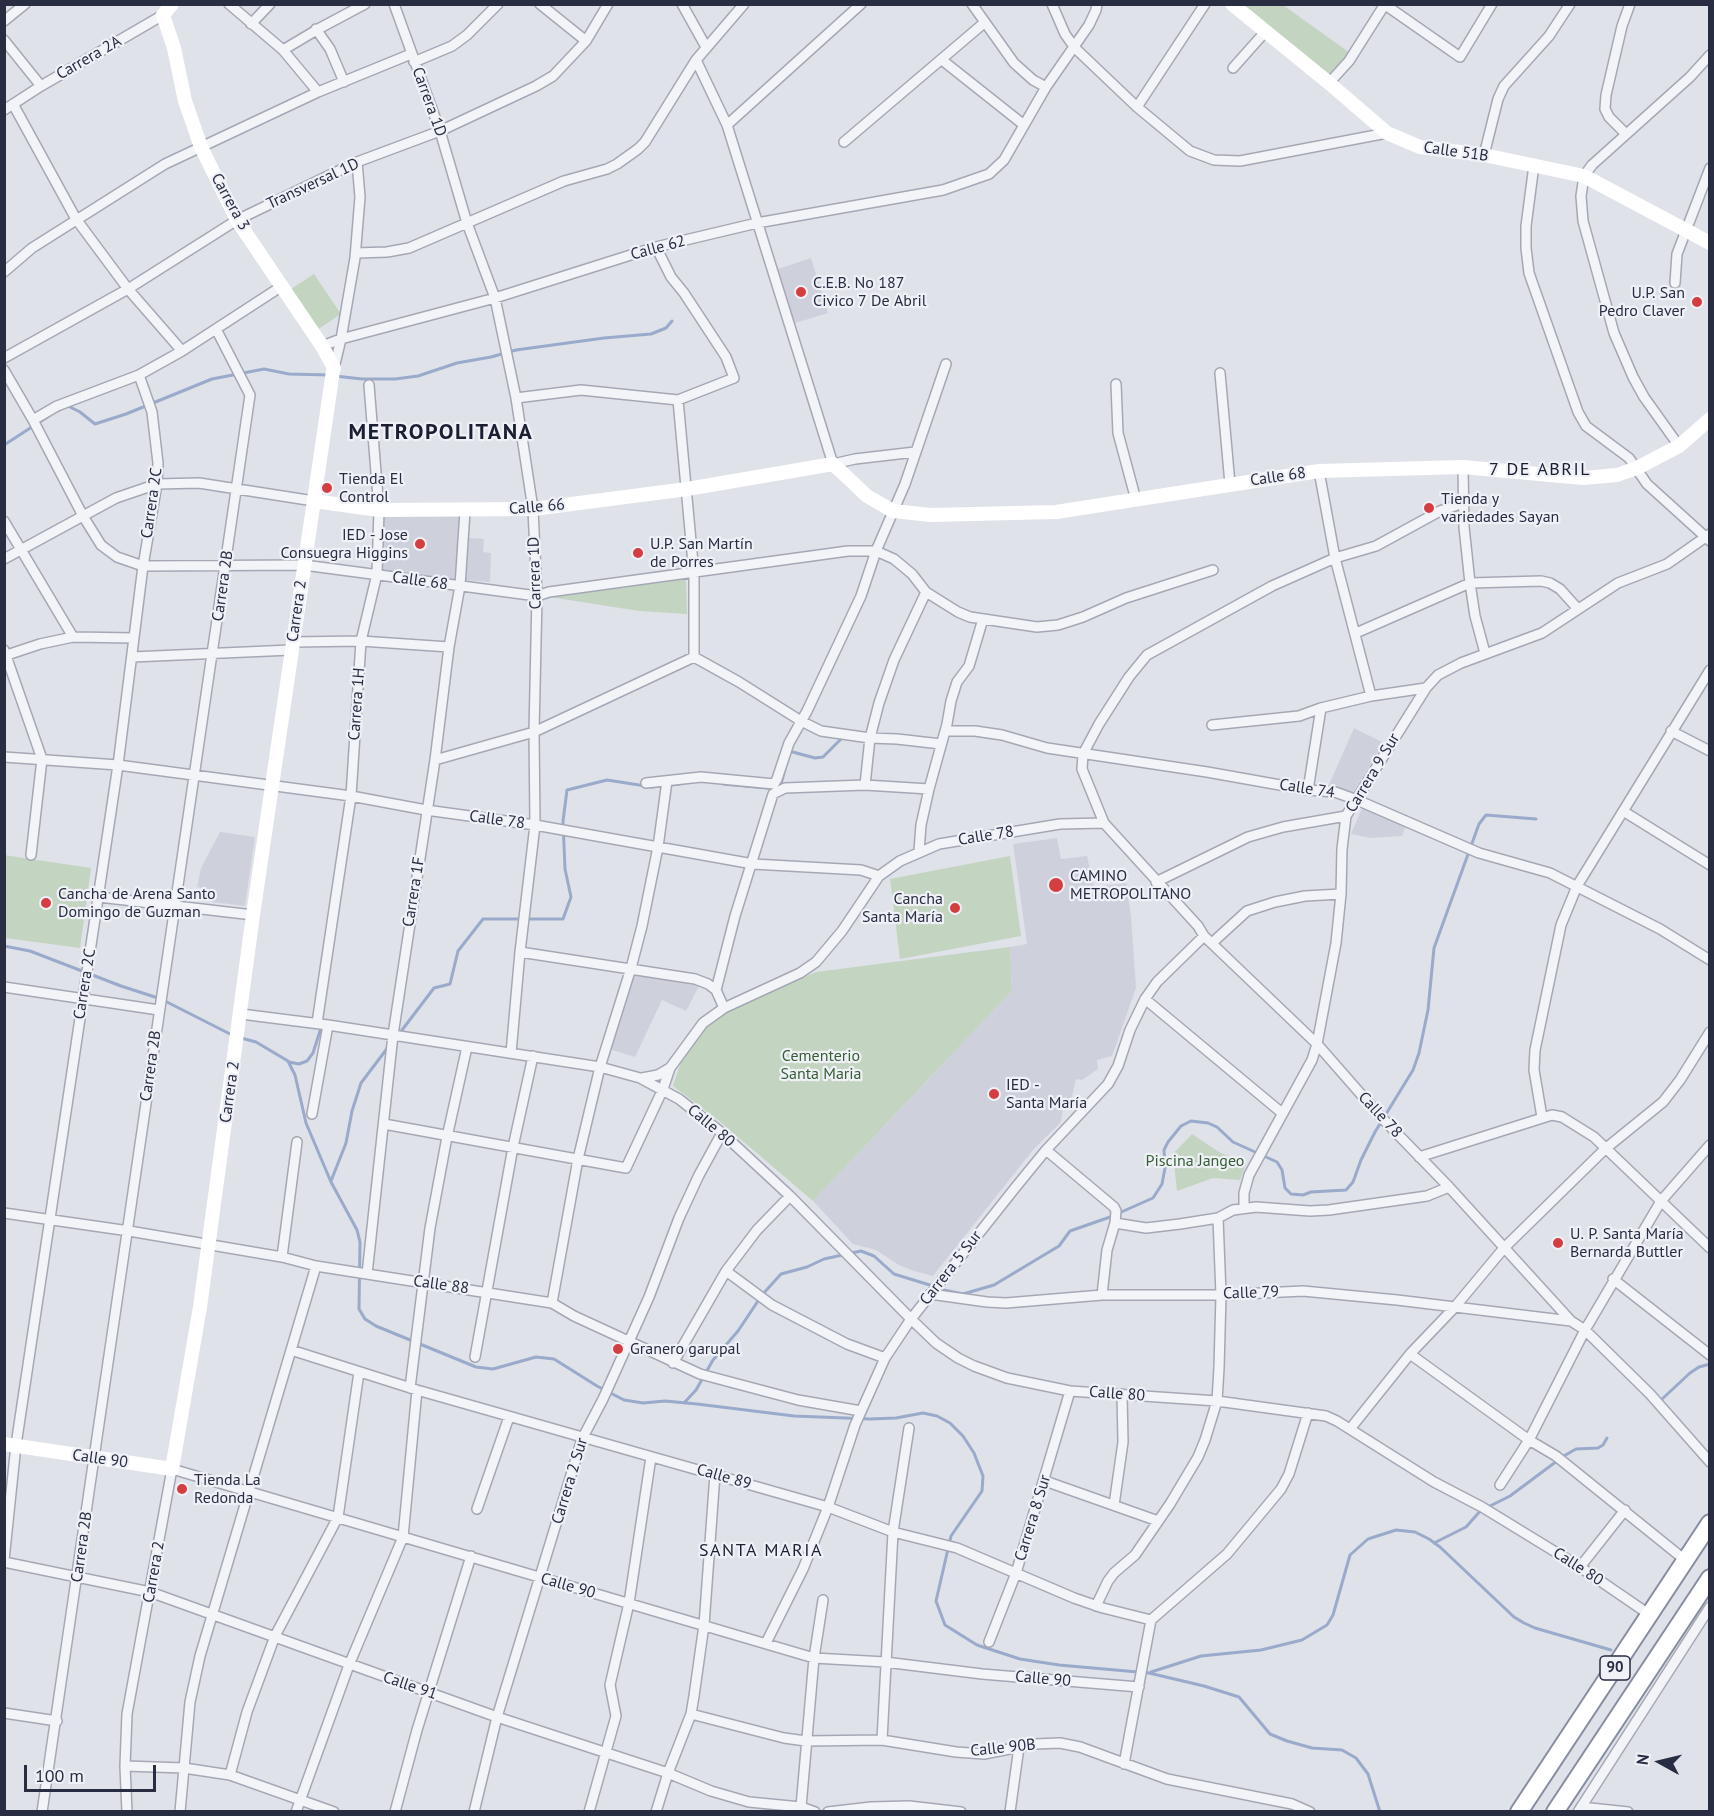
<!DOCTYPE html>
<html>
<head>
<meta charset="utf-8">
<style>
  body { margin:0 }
  #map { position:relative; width:1714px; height:1816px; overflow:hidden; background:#e0e2ea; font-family:"PT Sans",sans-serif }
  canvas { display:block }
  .frame { position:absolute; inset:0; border:6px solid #282d42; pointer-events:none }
  .north { position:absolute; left:1630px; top:1732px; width:60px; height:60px; -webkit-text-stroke:4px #eff1f7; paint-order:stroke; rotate:278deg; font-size:16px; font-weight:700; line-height:24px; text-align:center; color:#282d42 }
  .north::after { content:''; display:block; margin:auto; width:21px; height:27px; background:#282d42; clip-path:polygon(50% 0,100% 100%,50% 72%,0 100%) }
  .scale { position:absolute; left:24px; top:1765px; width:132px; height:27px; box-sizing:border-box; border:3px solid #282d42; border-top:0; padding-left:8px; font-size:18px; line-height:21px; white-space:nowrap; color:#282d42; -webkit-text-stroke:4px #eff1f7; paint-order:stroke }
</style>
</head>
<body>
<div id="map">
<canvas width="1714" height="1816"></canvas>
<div class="frame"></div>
<div class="north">N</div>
<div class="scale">100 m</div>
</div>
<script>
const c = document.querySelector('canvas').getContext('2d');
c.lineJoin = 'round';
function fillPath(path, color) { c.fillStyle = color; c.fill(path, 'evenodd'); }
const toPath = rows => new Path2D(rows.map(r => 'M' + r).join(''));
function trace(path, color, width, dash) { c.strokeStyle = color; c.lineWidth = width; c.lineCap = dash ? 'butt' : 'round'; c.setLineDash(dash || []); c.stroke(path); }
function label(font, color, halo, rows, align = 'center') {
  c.font = font + ' "PT Sans",sans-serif'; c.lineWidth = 4.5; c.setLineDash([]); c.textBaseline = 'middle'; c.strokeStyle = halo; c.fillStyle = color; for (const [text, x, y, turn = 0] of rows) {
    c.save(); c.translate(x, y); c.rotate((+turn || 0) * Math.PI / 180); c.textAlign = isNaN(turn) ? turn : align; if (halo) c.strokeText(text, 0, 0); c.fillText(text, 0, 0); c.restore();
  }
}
fillPath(toPath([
  [811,258,828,313,792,324,775,270],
  [459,514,457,580,382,571,383,517],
  [469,538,484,539,483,552,491,553,490,582,466,580],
  [1354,728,1384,743,1352,794,1339,788,1328,787],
  [1362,808,1406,825,1402,836,1370,838,1351,834],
  [220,832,255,837,245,906,212,902,213,891,197,887,201,868],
  [1057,838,1061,859,1087,856,1094,887,1126,883,1131,916,1136,988,1112,1056,1097,1060,1098,1069,1082,1080,1076,1079,1072,1097,1064,1102,1061,1122,1033,1150,933,1276,914,1271,899,1265,876,1250,853,1244,813,1201,1012,991,1010,947,1027,944,1013,844],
  [632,974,699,986,686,1011,662,1000,635,1057,609,1049]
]), '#ced1dc');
fillPath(toPath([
  [1240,4,1283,5,1350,53,1330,78],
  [314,274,341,314,317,330,291,289],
  [686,579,687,614,639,611,550,597],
  [4,855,91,868,80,948,5,938],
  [1010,856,1021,936,900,959,890,879],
  [1010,947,1012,991,813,1201,718,1120,673,1086,682,1058,699,1034,725,1013,816,972],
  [1192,1134,1219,1152,1246,1164,1240,1180,1213,1178,1177,1191,1173,1154]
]), '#c3d4c0');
trace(toPath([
  [335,376,362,379,395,379,418,376,457,363,491,357,516,350,604,338,651,334,666,328,672,321],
  [55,412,68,406,80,412,95,424,126,414,212,379,264,369,289,374,329,375],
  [4,445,49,416],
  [789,753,789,751,815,758,823,757,842,738],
  [723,784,777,789,781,784,786,765],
  [4,946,30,951,121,986,161,999,232,1035],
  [399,1034,434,988,450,984,458,951,483,919,563,919,571,897,565,869,563,821,567,790,607,780,652,787,680,784],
  [241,1038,256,1042,288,1061,295,1075,306,1123,331,1182,357,1230,360,1242,359,1309,365,1319,376,1326,476,1367,493,1369,536,1357,554,1359,597,1386,624,1400,643,1403,665,1401,697,1404,794,1416,870,1419,896,1418,923,1413,937,1416,950,1423,963,1436,974,1453,983,1476,982,1491,951,1536,936,1601,945,1625,977,1645,1020,1659,1059,1665,1149,1673,1204,1686,1239,1697,1270,1734,1287,1741,1312,1748,1342,1750,1356,1758,1368,1774,1380,1812],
  [289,1062,299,1064,307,1061,313,1053,320,1031],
  [331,1181,346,1143,352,1111,361,1083,389,1046],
  [1119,1213,1153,1198,1162,1184,1165,1168,1164,1150,1168,1142,1181,1126,1191,1121,1208,1123,1217,1127,1233,1142,1277,1162,1282,1170,1285,1188,1291,1194,1303,1195,1311,1192,1346,1190,1353,1182,1361,1160,1375,1132,1413,1070,1419,1053,1428,1010,1434,948,1479,824,1486,815,1536,819],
  [939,1289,963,1294,994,1285,1059,1246,1070,1231,1113,1216],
  [1661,1400,1690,1373,1699,1367,1710,1364],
  [684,1403,696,1390,713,1360,738,1331,762,1295,781,1274,807,1267,824,1259,861,1251,874,1256,894,1274,933,1286],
  [1562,1457,1576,1449,1598,1448,1603,1445,1607,1438],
  [1488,1507,1510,1496,1557,1461],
  [1434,1543,1466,1527,1482,1509],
  [1151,1672,1201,1656,1261,1650,1302,1640,1327,1625,1333,1615,1350,1555,1368,1539,1396,1530,1415,1532,1429,1539,1440,1547,1514,1617,1524,1623,1535,1628,1611,1650]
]), '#99aacb', 3);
const street = toPath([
  [229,4,283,50,318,92],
  [394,4,440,131,467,223,495,298,516,398,533,509,537,596,534,732,535,825,520,952,511,1053],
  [540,4,586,41],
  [682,4,706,47],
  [972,4,1014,63,1033,80,1046,87],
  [1052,4,1065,34,1075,48,1137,107,1190,151,1214,160,1240,161,1387,133],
  [1384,4,1460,57,1492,4],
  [4,21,25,4],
  [251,24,270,4],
  [316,29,330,49,344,82],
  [4,40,41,86],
  [283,50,320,28,365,4],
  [696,60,727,125,833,464,855,459,915,452],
  [942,60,1024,125],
  [414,62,452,46,467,35,498,4],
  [1233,68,1265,32],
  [1329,83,1349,61,1385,4],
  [13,104,76,219,128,289,182,351],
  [1137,107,1205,4],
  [4,110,41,86,163,15],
  [727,125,861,4],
  [1626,134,1609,117,1605,109,1606,95,1622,26,1630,4],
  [844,142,984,23],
  [1484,155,1498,99,1504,86,1549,36,1570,4],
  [1534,165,1526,226,1526,248,1529,273,1578,412,1586,426,1629,458,1647,484,1710,541],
  [356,253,387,252,409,248,564,181,607,169,617,164,638,149,645,142,696,60,744,4],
  [4,272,32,248,165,164,318,92,411,54],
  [1675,283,1677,254,1710,168],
  [322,346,341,339,495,298,656,247,757,223,943,190,989,174,1004,160,1046,87,1089,25,1096,10,1097,4],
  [4,358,128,289,237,220,357,162,440,131,536,86,553,76,586,41,608,4],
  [334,368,341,339,355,258,360,197,357,162],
  [4,370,33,420,83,516,101,545,117,557,143,566,304,565,537,596,549,592,848,551,876,551,894,559,912,574,926,592,958,612,970,617,1037,627,1058,625,1083,617,1126,598,1213,570],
  [1220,373,1230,484],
  [1116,384,1118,433,1136,500],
  [516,398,581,390,678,400,734,378,726,357,684,293,671,277,656,247],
  [678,400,694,574,694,657],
  [33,420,57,406,139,375,182,351,282,286],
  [1679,446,1644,397,1633,377,1614,333,1583,221,1581,196,1584,176,1592,165,1690,77,1710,55],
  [1463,467,1464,527,1470,583,1475,616,1485,653],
  [1319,471,1335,558,1371,696],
  [1463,503,1440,511,1376,546,1335,558,1272,586,1147,655,1129,677,1099,724,1083,754,1082,769,1104,823,1198,926,1204,936,1317,1044,1380,1116,1449,1187,1571,1321,1585,1330,1650,1394,1710,1462],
  [4,521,73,637],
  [4,559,116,498,157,484,199,483,314,501],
  [1356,633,1470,583,1541,581,1550,583,1560,589,1578,609],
  [293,642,361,641,449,647],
  [4,650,42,759,31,855],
  [4,656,40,644,73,637,134,638],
  [132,657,291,650],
  [694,657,739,682,801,721,821,731,870,738,897,739,941,744],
  [1212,725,1299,716,1321,708,1371,696,1426,688],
  [945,731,975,731,1002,735,1047,748,1207,772,1308,790,1335,792,1357,800,1479,853,1550,873,1660,929,1710,960],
  [1671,731,1710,751],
  [4,757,118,765,351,796,426,810,535,825,753,864,861,870,879,876],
  [435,760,534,732,694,657],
  [646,783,701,777,774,784,777,779,789,743,807,711,861,596,876,551,905,484,946,364],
  [865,785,870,738,879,703,894,660,926,592],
  [1308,790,1321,708],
  [1623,811,1710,865],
  [919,851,921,825,929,789,947,724,951,701,957,682,969,666,983,619],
  [1156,882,1248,837,1283,827,1346,816],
  [99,897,253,915],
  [1212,943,1247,911,1275,902,1305,896,1341,894],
  [520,952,695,979,708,984,716,990],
  [4,987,159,1010],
  [1145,999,1282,1113],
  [724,1008,716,990,735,916,773,794,785,788,865,785,929,789],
  [241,1014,328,1025,600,1067,640,1078,679,1099,722,1133,790,1196,911,1319,936,1343,958,1358,974,1366,1007,1378,1070,1391,1217,1401,1326,1416,1337,1421,1434,1482,1482,1507,1580,1567,1650,1615],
  [317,1023,351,796,361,641,377,574,379,510,369,385],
  [642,1078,658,1075,670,1068],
  [312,1114,328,1025],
  [1542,1117,1534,1070,1535,1050,1561,925,1577,886,1710,670],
  [384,1124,626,1168,663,1089,670,1068,703,1023,724,1008,800,973,816,962,842,931,879,876,900,861,939,844,1060,824,1104,823],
  [1046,1150,1114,1207,1116,1211,1115,1223,1107,1250,1102,1295],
  [1419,1157,1552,1115,1562,1117,1594,1137,1710,1248],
  [1244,1208,1244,1193,1249,1175,1312,1060,1317,1044,1336,943,1341,894,1342,849,1346,816,1426,688,1438,675,1461,663,1542,633,1618,583,1667,564,1710,534],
  [4,1213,129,1231,282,1257,316,1266,552,1303,574,1316,700,1374,798,1400,861,1411],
  [1115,1223,1146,1228,1180,1224,1218,1218,1233,1210,1256,1207,1310,1211,1329,1210,1427,1196,1449,1187],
  [282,1257,297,1142],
  [726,1271,772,1305,847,1344,885,1358],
  [367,1274,393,1035,435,760,449,647,460,586,465,511],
  [1613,1279,1710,1355],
  [930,1294,987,1302,1006,1303,1102,1295,1221,1295,1303,1291,1397,1300,1571,1321],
  [552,1303,578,1159,600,1067,631,968,642,926,658,847,667,781],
  [291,1350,417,1390,828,1507,893,1532,957,1548,1074,1598,1103,1608,1151,1620],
  [1410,1354,1529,1440,1556,1456,1685,1560],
  [475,1357,513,1147,533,1056],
  [673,1363,726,1271,757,1230,790,1196],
  [410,1388,430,1228,447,1137,467,1047],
  [1350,1429,1410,1354,1454,1308,1504,1248,1605,1149,1663,1102,1680,1080,1710,1032],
  [1045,1481,1158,1521],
  [1500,1485,1529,1440,1585,1330,1661,1201,1710,1145],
  [1114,1505,1123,1442,1122,1394],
  [477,1509,509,1417],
  [4,1560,16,1445,118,765,143,566,157,484,158,463,152,412,139,375],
  [4,1562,150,1592,497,1717,668,1773,711,1791,749,1802,801,1807,815,1812],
  [1580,1567,1625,1510],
  [1096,1606,1108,1581,1114,1573,1135,1555,1170,1504,1198,1457,1205,1440,1217,1401,1219,1368,1221,1295,1218,1218],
  [989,1642,1016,1573,1070,1391],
  [766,1643,803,1569,828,1507,855,1425,885,1358,911,1319,1015,1188,1046,1150,1108,1084,1118,1066,1130,1030,1145,999,1157,982,1204,936],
  [4,1713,57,1721],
  [691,1714,784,1738,806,1741,882,1740,956,1752,984,1754,1035,1744,1060,1743,1080,1747,1167,1779,1292,1804,1310,1812],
  [882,1740,893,1532,909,1428],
  [1124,1764,1151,1620,1227,1554,1281,1489,1289,1474,1308,1413],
  [125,1766,184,1768,230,1775,334,1812],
  [230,1775,247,1712,275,1636,338,1517,359,1372],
  [801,1807,814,1658,823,1600],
  [1581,1807,1628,1812],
  [42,1812,250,395,216,329],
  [127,1812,125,1766,127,1714,172,1469,814,1658,885,1662,982,1674,1139,1687],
  [180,1812,190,1702,200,1656,316,1266],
  [296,1812,349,1665,403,1537,417,1390],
  [395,1812,417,1730,471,1556],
  [474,1812,497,1717,582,1439,603,1399,649,1297,679,1218,699,1175,722,1133],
  [589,1812,616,1716,610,1685,629,1603,651,1457],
  [656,1812,668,1773,691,1714,694,1696,704,1625,715,1474],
  [828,1812,871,1807,909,1806,961,1812],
  [1010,1812,1019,1747],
  [1578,1812,1710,1607]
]);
const highway = toPath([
  [1519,1812,1710,1523],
  [1555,1812,1710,1578]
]);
trace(street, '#a5a8b4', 12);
trace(highway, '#868da1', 20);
trace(street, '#f3f4f8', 9);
trace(toPath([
  [1232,4,1329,83,1387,133,1420,147,1484,155,1584,176,1710,243],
  [314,501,379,510,533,509,687,489,833,464,867,496,893,511,931,515,1056,512,1319,471,1463,467,1583,478,1617,475,1637,468,1679,446,1710,419],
  [4,1444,172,1469,200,1307,253,915,333,371,334,368,322,346,237,220,201,147,185,101,174,48,163,15,172,4]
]), '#fff', 14);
trace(highway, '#fff', 16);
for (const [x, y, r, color] of [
  [801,292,6,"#d53e40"],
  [1697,302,6,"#d53e40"],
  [327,488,6,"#d53e40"],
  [1429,508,6,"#d53e40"],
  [420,544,6,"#d53e40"],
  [638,553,6,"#d53e40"],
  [1056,885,8,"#d53e40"],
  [46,903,6,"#d53e40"],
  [955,908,6,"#d53e40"],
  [994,1094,6,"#d53e40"],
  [1558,1243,6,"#d53e40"],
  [618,1349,6,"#d53e40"],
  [182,1489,6,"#d53e40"]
]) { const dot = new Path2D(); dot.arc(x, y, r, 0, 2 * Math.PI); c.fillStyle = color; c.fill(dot); trace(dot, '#eff1f7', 2); }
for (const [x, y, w] of [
  [1615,1668,30]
]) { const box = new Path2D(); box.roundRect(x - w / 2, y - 12, w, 24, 4.5); c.fillStyle = '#eff1f7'; c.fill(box); trace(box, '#282d42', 1.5); }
label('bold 15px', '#282d42', null, [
  ["90",1615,1668]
]);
label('16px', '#282d42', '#eff1f7', [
  ["Carrera 2A",89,58,-30],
  ["Carrera 1D",429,102,70],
  ["Calle 51B",1456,152,8],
  ["Transversal 1D",313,184,-25],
  ["Carrera 3",230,202,61],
  ["Calle 62",658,248,-15],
  ["Calle 68",1278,477,-8],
  ["Carrera 2C",152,503,-82],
  ["Calle 66",537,507,-5],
  ["Carrera 1D",535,573,-92],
  ["Calle 68",420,581,8],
  ["Carrera 2B",223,586,-82],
  ["Carrera 2",297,611,-82],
  ["Carrera 1H",357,704,-86],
  ["Carrera 9 Sur",1373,773,-59],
  ["Calle 74",1307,789,9],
  ["Calle 78",497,820,8],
  ["Calle 78",986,836,-9],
  ["Carrera 1F",414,892,-81],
  ["Carrera 2C",85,984,-81],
  ["Carrera 2B",151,1066,-82],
  ["Carrera 2",230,1092,-82],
  ["Calle 78",1380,1115,47],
  ["Calle 80",711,1126,40],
  ["Carrera 5 Sur",951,1268,-52],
  ["Calle 88",441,1285,8],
  ["Calle 79",1251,1293,-2],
  ["Calle 80",1117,1394,4],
  ["Calle 90",100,1459,8],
  ["Calle 89",724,1477,16],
  ["Carrera 2 Sur",570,1481,-73],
  ["Carrera 8 Sur",1033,1518,-73],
  ["Carrera 2B",82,1547,-82],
  ["Calle 80",1578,1567,33],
  ["Carrera 2",154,1572,-80],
  ["Calle 90",568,1586,16],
  ["Calle 90",1043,1679,5],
  ["Calle 91",410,1686,19],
  ["Calle 90B",1003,1748,-6]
]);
label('16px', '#282d42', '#eff1f7', [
  ["C.E.B. No 187",813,283],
  ["Civico 7 De Abril",813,301],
  ["U.P. San",1685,293,"right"],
  ["Pedro Claver",1685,311,"right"],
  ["Tienda El",339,479],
  ["Control",339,497],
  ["Tienda y",1441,499],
  ["variedades Sayan",1441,517],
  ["IED - Jose",408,535,"right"],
  ["Consuegra Higgins",408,553,"right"],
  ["U.P. San Martín",650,544],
  ["de Porres",650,562],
  ["CAMINO",1070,876],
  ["METROPOLITANO",1070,894],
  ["Cancha de Arena Santo",58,894],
  ["Domingo de Guzman",58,912],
  ["Cancha",943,899,"right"],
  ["Santa María",943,917,"right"],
  ["IED -",1006,1085],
  ["Santa María",1006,1103],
  ["U. P. Santa María",1570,1234],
  ["Bernarda Buttler",1570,1252],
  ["Granero garupal",630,1349],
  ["Tienda La",194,1480],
  ["Redonda",194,1498]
], 'left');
label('16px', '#365e34', '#eff1f7', [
  ["Cementerio",821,1056],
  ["Santa Maria",821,1074],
  ["Piscina Jangeo",1195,1161]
]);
c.letterSpacing = '1.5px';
label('18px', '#1a1f32', '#eff1f7', [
  ["7 DE ABRIL",1540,470],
  ["SANTA MARIA",761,1551]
]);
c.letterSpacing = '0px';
c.letterSpacing = '1.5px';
label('bold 22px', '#1a1f32', '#eff1f7', [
  ["METROPOLITANA",441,433]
]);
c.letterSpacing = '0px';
</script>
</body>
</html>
